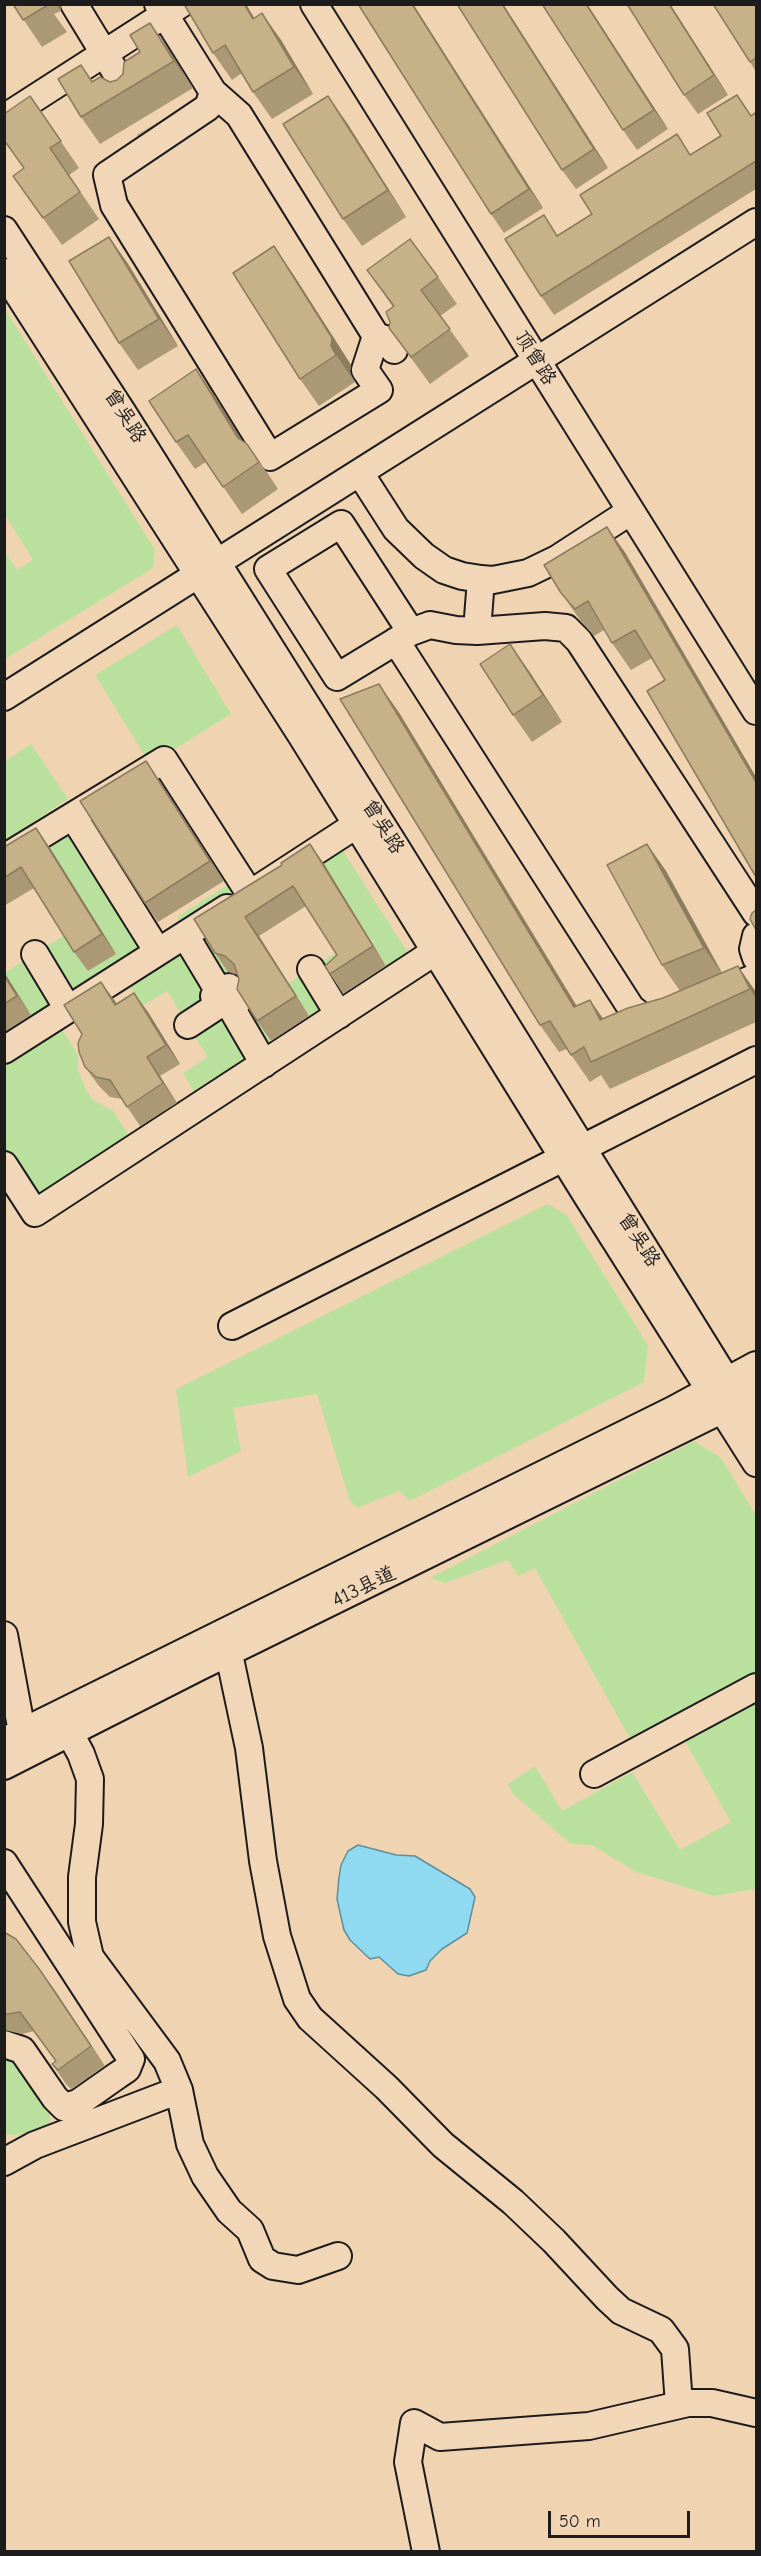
<!DOCTYPE html>
<html>
<head>
<meta charset="utf-8">
<style>
  body { margin:0 }
  #map { position:relative; width:761px; height:2556px; overflow:hidden; background:#f0d4b2; font-family:"Comic Neue",sans-serif }
  canvas { display:block }
  .frame { position:absolute; inset:0; border:6px solid #1c1c1c; pointer-events:none }
  .scale { position:absolute; left:548px; top:2511px; width:142px; height:27px; box-sizing:border-box; border:3px solid #1c1c1c; border-top:0; padding-left:8px; font-size:18px; line-height:21px; white-space:nowrap; color:#1c1c1c; -webkit-text-stroke:4px #f2d6b8; paint-order:stroke }
</style>
</head>
<body>
<div id="map">
<canvas width="761" height="2556"></canvas>
<div class="frame"></div>
<div class="scale">50 m</div>
</div>
<script>
const c = document.querySelector('canvas').getContext('2d');
c.lineJoin = 'round';
function fillPath(path, color) { c.fillStyle = color; c.fill(path, 'evenodd'); }
const toPath = rows => new Path2D(rows.map(r => 'M' + r).join(''));
function trace(path, color, width, dash) { c.strokeStyle = color; c.lineWidth = width; c.lineCap = dash ? 'butt' : 'round'; c.setLineDash(dash || []); c.stroke(path); }
function label(font, color, halo, rows, align = 'center') {
  c.font = font + ' "Comic Neue","LXGW WenKai TC",sans-serif'; c.lineWidth = 4.5; c.setLineDash([]); c.textBaseline = 'middle'; c.strokeStyle = halo; c.fillStyle = color; for (const [text, x, y, turn = 0] of rows) {
    c.save(); c.translate(x, y); c.rotate((+turn || 0) * Math.PI / 180); c.textAlign = isNaN(turn) ? turn : align; if (halo) c.strokeText(text, 0, 0); c.fillText(text, 0, 0); c.restore();
  }
}
fillPath(toPath([
  [5,309,155,550,153,568,5,659,5,552,17,570,33,560,5,515],
  [177,625,231,714,150,764,95,675],
  [31,744,68,799,5,841,5,761],
  [67,826,144,953,73,1001,42,949,65,935,115,954,47,843],
  [338,843,413,961,341,1009,314,966,337,952,352,975,343,989,348,993,388,968,323,863,310,871],
  [237,879,245,892,185,930,177,917],
  [205,935,273,1045,312,1020,288,983,305,972,332,1014,270,1052,231,985,197,941],
  [178,951,186,954,212,992,184,1018,167,991,142,1006,127,982],
  [29,957,60,1008,33,1019,5,973],
  [216,1015,230,1019,252,1058,198,1098,183,1073,208,1057,191,1031],
  [58,1023,78,1055,78,1070,86,1090,93,1100,113,1111,133,1142,41,1198,31,1193,5,1154,5,1057],
  [547,1204,566,1214,648,1345,644,1382,410,1501,399,1491,357,1508,349,1499,317,1394,233,1408,241,1451,188,1477,176,1389],
  [694,1441,721,1458,756,1515,756,1889,714,1896,636,1872,592,1845,571,1844,513,1794,508,1784,535,1766,562,1811,632,1772,680,1850,731,1822,674,1722,633,1744,535,1568,518,1576,508,1560,445,1583,430,1578],
  [5,2059,17,2065,50,2109,50,2132,15,2135,5,2134]
]), '#b9e19d');
const water = toPath([
  [358,1845,396,1855,415,1856,470,1889,475,1897,467,1933,442,1949,430,1961,426,1970,409,1976,398,1974,379,1957,370,1959,350,1940,344,1930,337,1899,339,1877,341,1865,348,1851,358,1845]
]);
fillPath(water, '#8fdaf0');
trace(water, '#618e9b', 1.5);
trace(toPath([
  [129,94,149,130]
]), '#c6af94', 26, [26, 13]);
const minor = toPath([
  [74,4,129,94],
  [158,4,213,92,239,115,376,336,388,340,394,350],
  [314,4,756,711],
  [213,92,208,107,107,175,114,205,270,457,379,390,365,370,376,336],
  [4,118,181,4],
  [4,230,123,413,397,849,756,1428],
  [4,272,301,735,587,1196,756,1463],
  [360,473,396,529,424,556,444,570,462,576,481,579,493,580,528,573,557,559,631,511],
  [477,631,545,626,566,628,579,641,756,913],
  [411,632,341,524,268,569,337,677,411,632,430,625,456,630,477,631,481,579],
  [396,641,631,1008,646,1020,659,1016],
  [4,697,756,222],
  [73,816,158,952],
  [4,858,164,760,250,894,356,825],
  [185,935,218,990,214,996,216,1005],
  [756,936,753,949,756,958],
  [35,954,68,1009],
  [311,969,339,1015],
  [218,990,229,987,237,994,238,1001,232,1009,264,1064],
  [718,993,756,977],
  [188,1025,217,1006],
  [4,1050,227,908],
  [4,1165,35,1213,436,951],
  [232,1326,756,1060],
  [4,1635,25,1748],
  [229,1654,249,1748,263,1861,277,1936,297,1999,310,2018,386,2087,443,2145,513,2202,554,2241,607,2298,621,2311,661,2330,675,2349,679,2405],
  [61,1717,81,1754,90,1779,89,1824,82,1877,82,1922,90,1957,167,2061,179,2090,190,2144,205,2176,229,2211,250,2230,262,2259,273,2266,298,2270,338,2256],
  [4,1741,673,1410,756,1365],
  [4,1766,199,1667,756,1393],
  [594,1774,756,1687],
  [4,1863,131,2059,127,2069,118,2075,78,2103,64,2107,55,2098,22,2050,4,2044],
  [4,2162,35,2145,179,2090],
  [426,2552,408,2462,414,2423,440,2437,589,2426,688,2403,712,2403,756,2413]
]);
trace(minor, '#1c1c1c', 30);
trace(minor, '#f2d6b8', 26);
fillPath(toPath([
  [13,4,61,4,61,11,54,14,67,32,42,47],
  [413,4,543,208,504,233,491,214],
  [457,4,503,4,608,168,576,189,562,170],
  [542,4,587,4,668,129,637,150,623,130],
  [627,4,670,4,728,95,698,114,684,95],
  [756,4,756,72,750,62],
  [254,18,281,40,313,94,272,119,253,92,242,73,232,80,213,53],
  [169,50,193,88,100,144,81,117,81,65,93,82,110,82,117,80],
  [30,96,79,168,69,175,99,219,62,245,13,176,24,168],
  [756,112,756,189,554,315,541,296,558,235,691,154],
  [347,123,406,217,362,246,343,219],
  [109,237,128,264,178,346,138,370,119,343],
  [367,270,438,277,457,304,440,316,469,356,430,384,389,328,393,307],
  [293,274,351,365,350,373,355,382,319,406,300,379],
  [215,396,242,441,247,444,278,489,242,514,206,462,195,469,176,442],
  [607,527,626,554,665,680,652,658,631,670,612,643,604,630,594,636,580,620,561,593],
  [529,671,562,722,532,742,513,715],
  [398,711,577,1006,603,1019,663,998,680,991,662,965,647,844,666,871,722,973,756,992,756,1022,610,1089,601,1075,590,1082,567,1049,559,1052,540,1025],
  [159,780,224,881,158,922,145,903],
  [310,844,324,864,386,966,343,994,330,974,337,955,306,906,259,936,309,1016,271,1041,257,1021,238,975,228,972,215,953,282,865],
  [4,847,50,848,116,954,88,971,74,952,34,888,4,906],
  [4,972,31,1015,4,1032],
  [116,1004,148,1012,180,1064,160,1076,177,1103,140,1126,122,1099,110,1097,99,1086,85,1067],
  [4,1932,40,1970,105,2066,71,2089,66,2084,52,2064,56,2061,34,2031,22,2034,4,2030]
]), '#ab9875');
fillPath(toPath([
  [56,4,61,4,61,11],
  [244,4,246,4,271,46,253,19],
  [412,4,413,4,543,208,529,189],
  [502,4,503,4,608,168,594,149],
  [586,4,587,4,668,129,654,110],
  [669,4,670,4,728,95,714,75],
  [262,13,281,40,313,94,294,67],
  [150,23,169,50,193,88,174,61],
  [328,96,347,123,406,217,388,190],
  [109,237,128,264,178,346,159,319],
  [274,246,293,274,351,365,350,373,355,382,336,355],
  [196,369,215,396,257,465,238,438],
  [247,444,266,471,278,489,259,462],
  [607,527,626,554,756,777,756,782],
  [510,644,529,671,562,722,543,695],
  [379,684,398,711,593,1034,574,1007],
  [146,761,159,780,224,881,210,861],
  [36,828,50,848,116,954,102,934],
  [310,844,324,864,386,966,373,946],
  [647,844,666,871,723,975,704,948],
  [245,917,259,936,309,1016,296,996],
  [738,966,756,992,756,998,750,989],
  [4,972,31,1015,4,975],
  [101,982,115,1001,129,1024,115,1005],
  [134,993,148,1012,180,1064,166,1045],
  [590,1000,609,1027,600,1020],
  [147,1057,160,1076,177,1103,163,1083],
  [40,1970,54,1989,105,2066,91,2046]
]), '#8b7c5f');
const building = toPath([
  [13,4,47,4,48,5,23,20,13,4],
  [184,4,244,4,253,19,262,13,294,67,253,92,225,45,213,53,184,4],
  [358,4,412,4,529,189,491,214,358,4],
  [457,4,502,4,594,149,562,170,457,4],
  [542,4,586,4,654,110,623,130,542,4],
  [627,4,669,4,714,75,684,95,627,4],
  [713,4,756,4,756,58,750,62,713,4],
  [150,23,174,61,81,117,58,79,81,65,92,82,100,77,110,82,117,80,123,74,124,62,140,52,130,35,150,23],
  [737,95,751,116,756,112,756,161,541,296,505,239,544,215,557,236,592,214,580,195,677,134,690,155,721,136,707,113,737,95],
  [30,96,61,141,50,148,80,192,43,218,13,176,24,168,4,140,4,114,30,96],
  [328,96,388,190,343,219,283,124,328,96],
  [109,237,159,319,119,343,69,261,109,237],
  [410,239,438,277,421,290,450,329,411,357,389,328,390,322,386,312,394,306,367,270,410,239],
  [274,246,332,338,331,346,336,355,300,379,233,273,274,246],
  [196,369,238,438,247,444,259,462,223,487,188,435,176,442,149,401,196,369],
  [607,527,756,782,756,877,647,691,665,680,635,630,612,643,588,601,575,609,561,593,544,565,607,527],
  [510,644,543,695,513,715,480,664,510,644],
  [379,684,574,1007,590,1000,600,1020,628,1008,663,998,738,966,750,989,591,1062,584,1047,571,1055,550,1021,540,1025,340,699,379,684],
  [146,761,210,861,145,903,80,801,146,761],
  [36,828,102,934,74,952,21,867,4,878,4,847,36,828],
  [310,844,373,946,330,974,325,966,337,955,293,886,245,917,296,996,257,1021,237,989,239,979,234,964,225,956,215,953,194,919,282,865,281,863,310,844],
  [647,844,704,948,662,965,607,865,647,844],
  [756,910,756,930,750,919,752,913,756,910],
  [4,975,17,996,4,1004,4,975],
  [101,982,115,1005,134,993,166,1045,147,1057,163,1083,127,1107,110,1080,96,1077,85,1067,79,1052,78,1043,82,1034,64,1005,101,982],
  [4,1932,16,1939,40,1970,91,2046,58,2070,52,2064,56,2061,20,2012,8,2014,4,2014,4,1932]
]);
fillPath(building, '#c7b188');
trace(building, '#8b7c5f', 1.5);
label('20px', '#1c1c1c', '#f2d6b8', [
  ["顶曾路",535,358,58],
  ["曾吴路",125,416,58],
  ["曾吴路",383,827,58],
  ["曾吴路",639,1240,58],
  ["413县道",364,1587,-26]
]);
</script>
</body>
</html>
